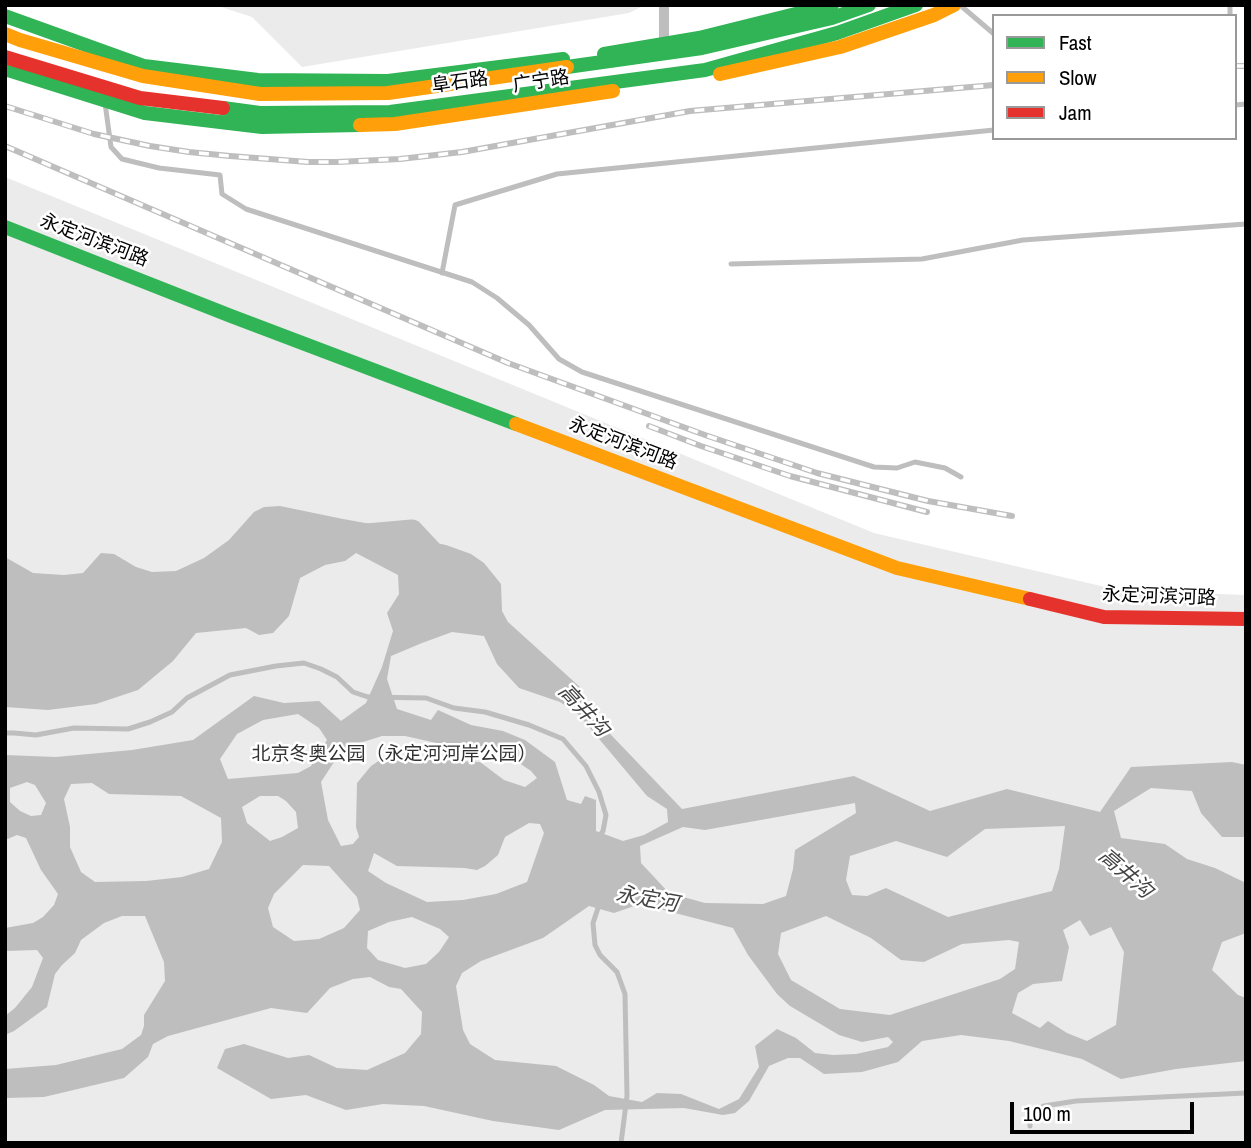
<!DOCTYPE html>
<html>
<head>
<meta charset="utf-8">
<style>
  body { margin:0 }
  #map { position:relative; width:1251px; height:1148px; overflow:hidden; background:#fff; font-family:"Archivo Narrow",sans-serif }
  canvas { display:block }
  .frame { position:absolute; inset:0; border:7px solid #000; pointer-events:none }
  .legend { position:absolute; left:992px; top:14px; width:245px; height:126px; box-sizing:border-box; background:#fff; border:2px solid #999; margin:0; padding:9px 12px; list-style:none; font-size:21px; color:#000 }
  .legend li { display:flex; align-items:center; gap:14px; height:35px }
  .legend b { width:35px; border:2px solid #999 }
  .scale { position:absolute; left:1010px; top:1102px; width:184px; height:32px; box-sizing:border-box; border:4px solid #000; border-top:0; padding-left:9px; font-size:21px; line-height:24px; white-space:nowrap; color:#000; -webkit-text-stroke:5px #fff; paint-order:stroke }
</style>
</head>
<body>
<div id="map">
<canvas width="1251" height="1148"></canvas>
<div class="frame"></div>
<ul class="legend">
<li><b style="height:9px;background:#30b455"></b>Fast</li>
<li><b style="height:9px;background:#ff9f0a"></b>Slow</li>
<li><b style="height:9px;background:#e5322d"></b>Jam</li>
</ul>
<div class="scale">100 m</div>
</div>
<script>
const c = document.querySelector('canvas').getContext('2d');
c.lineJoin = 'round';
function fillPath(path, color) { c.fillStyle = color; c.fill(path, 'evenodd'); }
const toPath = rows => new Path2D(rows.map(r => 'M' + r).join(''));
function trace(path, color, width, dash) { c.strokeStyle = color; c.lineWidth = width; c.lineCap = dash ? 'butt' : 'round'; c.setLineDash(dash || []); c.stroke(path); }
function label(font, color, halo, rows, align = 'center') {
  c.font = font + ' "Archivo Narrow","Noto Sans SC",sans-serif'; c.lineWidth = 5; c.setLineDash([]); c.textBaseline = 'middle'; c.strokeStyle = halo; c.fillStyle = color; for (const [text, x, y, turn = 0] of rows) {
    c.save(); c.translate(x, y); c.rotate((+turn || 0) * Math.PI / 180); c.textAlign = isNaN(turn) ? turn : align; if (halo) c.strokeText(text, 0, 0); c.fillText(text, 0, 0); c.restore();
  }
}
fillPath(toPath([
  [215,5,645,5,629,13,302,67,252,17],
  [5,177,874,533,1118,590,1246,595,1246,1143,5,1143]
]), '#ebebeb');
fillPath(toPath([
  [280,506,343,519,371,524,412,538,446,545,471,554,484,563,501,584,502,611,508,622,581,688,593,716,682,809,854,776,930,811,1007,789,1100,812,1131,767,1232,762,1246,765,1245,837,1222,837,1201,813,1192,791,1151,788,1114,811,1121,838,1165,844,1187,859,1215,868,1246,883,1246,933,1222,942,1212,970,1238,995,1246,998,1246,1061,1176,1069,1121,1079,1082,1059,1009,1041,961,1035,922,1041,898,1062,862,1072,824,1074,800,1058,788,1058,769,1066,749,1101,735,1113,723,1115,684,1108,605,1110,559,1130,493,1121,424,1106,383,1104,346,1110,306,1095,271,1099,217,1068,225,1049,244,1044,288,1058,309,1055,337,1068,367,1070,405,1053,421,1034,422,1012,401,989,389,987,370,977,353,979,330,988,307,1013,271,1008,168,1036,153,1044,148,1057,124,1078,44,1097,5,1098,5,1069,56,1065,122,1049,141,1035,144,1026,144,1015,165,981,164,962,145,916,122,916,104,923,81,940,75,953,62,965,55,974,47,1007,14,1031,5,1035,5,1016,15,1008,32,987,43,958,37,950,5,951,5,928,33,923,43,917,54,905,58,894,41,870,26,838,17,835,5,840,5,755,56,757,132,750,193,740,254,696,284,703,319,701,341,721,366,703,382,667,393,631,387,613,399,594,398,575,356,553,345,561,325,565,300,578,289,616,273,633,259,635,246,628,196,633,173,661,138,690,96,704,48,710,5,707,5,557,33,573,64,575,83,573,101,553,114,554,136,567,152,572,176,571,204,558,229,540,254,512,264,507],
  [452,632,484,636,497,664,519,688,560,702,579,715,647,796,667,809,668,822,644,835,623,841,596,831,596,800,585,796,581,804,567,800,555,762,525,740,503,731,471,725,438,710,431,720,397,709,387,679,391,656,422,643],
  [298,714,319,728,327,740,311,766,298,773,228,779,220,759,237,734,263,720],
  [382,736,405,736,441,744,496,747,531,771,537,778,525,787,504,780,480,762,440,760,406,760,386,756,371,766,357,783,356,827,359,837,353,844,341,846,328,820,321,782,334,762,360,743],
  [27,782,35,785,46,803,41,815,31,816,20,811,10,802,10,788],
  [92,783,109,794,181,796,221,818,222,842,209,869,182,877,146,881,95,882,81,872,70,847,70,827,64,799,71,784],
  [260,796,278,796,286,801,296,812,298,828,282,837,270,841,247,823,242,807],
  [855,803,856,813,795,850,793,869,786,896,763,904,705,903,669,893,641,863,640,846,683,827,705,830],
  [529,823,540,824,544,833,527,882,496,894,463,900,427,902,386,883,368,871,374,853,397,866,464,868,477,870,485,866,498,855,505,837],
  [1065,826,1059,869,1052,891,948,917,886,888,867,896,852,895,846,880,850,856,896,841,947,857,985,829],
  [303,865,329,866,357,897,360,910,344,928,319,939,294,941,273,927,268,908,274,894],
  [640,904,733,928,748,955,777,994,790,1006,839,1035,862,1042,888,1037,893,1042,888,1047,856,1054,833,1055,815,1053,796,1038,777,1029,755,1046,759,1067,739,1099,719,1109,681,1094,657,1093,642,1102,609,1096,594,1085,556,1066,495,1060,470,1044,463,1030,456,986,462,973,481,961,543,938,589,906,614,913],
  [826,916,871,938,901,960,924,962,962,944,1009,940,1019,942,1015,969,1000,979,890,1015,840,1009,791,980,778,954,781,933],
  [412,917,440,929,449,937,439,952,426,964,405,968,378,960,367,948,368,931,389,922],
  [1080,920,1090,936,1111,927,1124,952,1116,1025,1087,1041,1067,1033,1048,1021,1040,1028,1012,1013,1018,993,1033,984,1062,981,1069,947,1063,930]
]), '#bebebe');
trace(toPath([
  [367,535,412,531,441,562]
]), '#bebebe', 23);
trace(toPath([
  [960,5,994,34],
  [1230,5,1230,16],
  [105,103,111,147,122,159,159,168,220,175,222,194,246,209,472,282,497,298,529,325,559,359,582,372,874,467,897,468,915,462,945,468,961,477],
  [1235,105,1246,104],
  [731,264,922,259,1023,240,1246,224],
  [442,273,455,205,557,174,994,130],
  [5,733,14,733,36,735,74,728,128,729,150,722,172,712,187,698,230,675,276,666,304,663,321,669,337,677,353,692,368,697,426,698,454,708,485,712,529,725,563,739,586,766,599,792,606,815,603,831,591,849,587,873,597,889,598,908,593,923,595,945,600,955,617,972,625,994,627,1096,621,1143],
  [1030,1126,1030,1114,1044,1106,1076,1101,1246,1093]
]), '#bebebe', 5);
trace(toPath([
  [664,43,664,5]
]), '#bebebe', 10);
trace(toPath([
  [5,16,144,66,258,80,388,81,563,59],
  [604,54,699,38,832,5],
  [567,67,702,48,832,18,869,5],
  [5,69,145,113,262,127,360,125],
  [223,108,260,113,390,112,705,70,837,33,916,5],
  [5,227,231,316,516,424]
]), '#30b455', 14);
trace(toPath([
  [5,34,20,40,143,76,260,94,388,93,567,67],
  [720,74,840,47,934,15,954,5],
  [360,125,395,124,613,91],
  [516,424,897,568,1030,599]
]), '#ff9f0a', 14);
trace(toPath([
  [5,57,140,98,223,108],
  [1030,599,1104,617,1246,619]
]), '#e5322d', 14);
const rail = toPath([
  [1235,66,1246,66],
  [5,106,94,134,150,146,189,152,230,156,308,162,337,162,400,159,462,152,690,111,994,85],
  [5,146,508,363,705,435,817,473,928,501,1012,516],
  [649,426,701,446,790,476,927,512]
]);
trace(rail, '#bebebe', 6);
trace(rail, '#fff', 3.5, [10]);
label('19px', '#000', '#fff', [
  ["广宁路",541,82,-9],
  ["阜石路",460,83,-8],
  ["永定河滨河路",94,241,21],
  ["永定河滨河路",623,444,21],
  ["永定河滨河路",1159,597,2]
]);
label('19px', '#323232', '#fff', [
  ["北京冬奥公园（永定河河岸公园）",394,755]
]);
label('italic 21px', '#434343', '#fff', [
  ["高井沟",583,711,47],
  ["高井沟",1125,874,41],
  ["永定河",647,900,10]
]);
</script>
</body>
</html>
